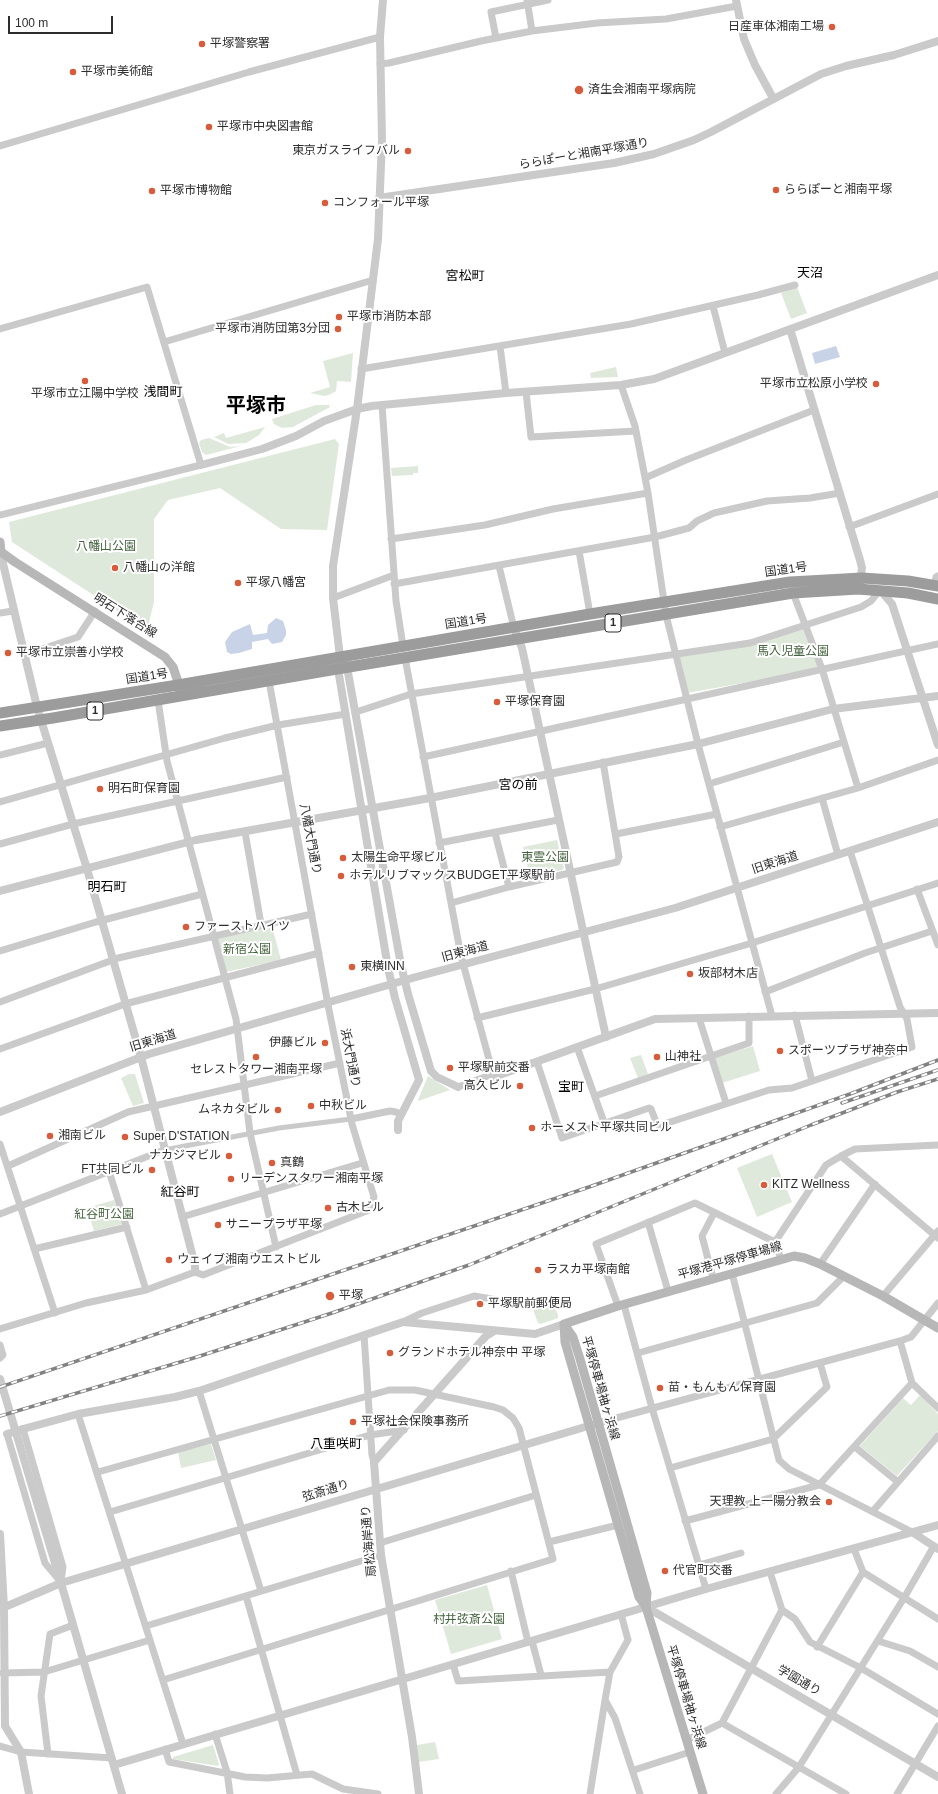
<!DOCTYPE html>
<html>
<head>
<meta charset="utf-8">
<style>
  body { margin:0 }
  #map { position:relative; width:938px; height:1794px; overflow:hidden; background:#fff; font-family:Helvetica,sans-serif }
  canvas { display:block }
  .scale { position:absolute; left:8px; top:16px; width:105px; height:18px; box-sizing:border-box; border:2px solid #2d2d2d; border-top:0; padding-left:5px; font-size:12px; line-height:14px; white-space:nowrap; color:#2d2d2d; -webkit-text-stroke:3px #fff; paint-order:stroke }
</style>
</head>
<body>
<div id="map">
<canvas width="938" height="1794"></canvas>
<div class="scale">100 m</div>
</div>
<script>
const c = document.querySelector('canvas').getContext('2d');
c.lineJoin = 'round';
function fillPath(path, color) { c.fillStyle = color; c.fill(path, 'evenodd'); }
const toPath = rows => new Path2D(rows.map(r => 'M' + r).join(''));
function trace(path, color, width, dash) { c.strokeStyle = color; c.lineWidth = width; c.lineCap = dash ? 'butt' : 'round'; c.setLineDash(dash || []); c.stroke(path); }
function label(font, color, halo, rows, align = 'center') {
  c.font = font + ' Helvetica,"Noto Sans JP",sans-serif'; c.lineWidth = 4; c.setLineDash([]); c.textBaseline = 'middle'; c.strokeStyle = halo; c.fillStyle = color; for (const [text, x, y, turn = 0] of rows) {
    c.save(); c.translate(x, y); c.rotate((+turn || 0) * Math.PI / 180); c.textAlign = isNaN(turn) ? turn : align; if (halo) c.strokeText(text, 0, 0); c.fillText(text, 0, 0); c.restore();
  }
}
fillPath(toPath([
  [797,287,807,313,791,319,781,293],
  [353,353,351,382,337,381,336,391,331,394,325,396,310,393,330,387,323,361],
  [616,367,618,377,591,378,590,373],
  [316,405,329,405,330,407,293,427,282,428,274,424,272,419],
  [265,427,259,435,246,443,228,444,214,437,224,433,226,438],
  [209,438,230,447,241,446,206,455,202,452,199,443,201,440],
  [335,439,339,444,327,530,281,529,220,488,168,500,154,519,154,602,147,630,12,542,9,522],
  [418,466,418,473,413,473,413,475,392,476,391,468],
  [805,624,822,669,687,693,679,656,750,643],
  [557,840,564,868,562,870,530,878,523,847],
  [272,926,281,960,226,972,218,939],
  [753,1046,760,1071,722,1083,714,1058],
  [641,1055,648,1074,638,1078,630,1058],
  [129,1074,135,1074,144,1103,133,1106,121,1078],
  [428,1076,450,1090,418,1101,418,1100],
  [772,1154,792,1202,757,1217,737,1168],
  [114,1200,122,1224,94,1231,87,1208],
  [551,1298,558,1315,558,1318,541,1324,538,1323,532,1307,534,1304],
  [920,1395,938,1414,938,1431,897,1476,860,1446,903,1398,911,1405],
  [211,1444,216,1460,181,1468,178,1452],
  [487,1585,502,1639,451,1654,435,1600],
  [435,1742,439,1759,418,1762,417,1745],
  [213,1745,219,1764,218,1766,173,1759,173,1757]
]), '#dfe9db');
fillPath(toPath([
  [836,346,840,357,815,364,812,353],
  [276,618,283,621,286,630,286,635,282,642,272,644,268,639,252,642,252,649,239,653,231,654,227,652,225,642,232,632,250,624,253,635,267,633,268,625]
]), '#c8d3e8');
trace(toPath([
  [164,1150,279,1128,351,1119]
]), '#cacaca', 5);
trace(toPath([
  [527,0,532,31],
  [496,38,491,12,548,0],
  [380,64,389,63,481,41,532,31,597,23,666,19,737,6],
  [0,146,249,72,380,37],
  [713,306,725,353],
  [0,329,147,287,201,465,0,515],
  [164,342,373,280],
  [500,346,506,393],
  [361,369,631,324,758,295,795,285],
  [621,385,635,426,648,493,666,615,698,744,772,1016],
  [526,392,531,437,635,431],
  [382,405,396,601,403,646],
  [645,478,686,460,814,410],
  [849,527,938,494],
  [391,539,485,525,553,509,648,493],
  [579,551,590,614],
  [499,566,514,628],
  [394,584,655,537,689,528,697,521,714,513,767,501,810,498,840,493],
  [934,586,936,577,938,576],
  [793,593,822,669,858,788],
  [333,598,394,575],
  [0,613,13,611],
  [24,655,78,637,95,611],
  [405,658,461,956,493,1074,458,1087],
  [158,700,167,761,236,1019,250,1133,276,1247],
  [356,712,411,694,750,643,861,607,871,601,880,590],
  [0,755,48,743],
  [423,757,938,644],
  [709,784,844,742],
  [822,798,838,855],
  [0,802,225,738,278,725,346,714],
  [720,827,858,788,938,760],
  [245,832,261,924],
  [495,833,509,887],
  [616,834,717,814],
  [439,843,558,820],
  [0,844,73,824,287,777],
  [917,889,938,945],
  [451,903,509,887,617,862,619,857,603,762],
  [0,951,96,922,202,894],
  [765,992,865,953,932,931],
  [0,1002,118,958,312,914],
  [795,1015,812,1081],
  [477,1018,595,989,752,943,938,883],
  [699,1018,726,1103],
  [577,1047,605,1125],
  [0,1049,125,1004,319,953],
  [537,1062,562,1138,649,1108,651,1109,657,1124,661,1125,769,1090,792,1088,912,1047,907,1019,900,1007,850,851],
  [595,1096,749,1043,749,1016],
  [351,1119,390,1111,396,1112,401,1115],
  [0,1144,55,1313],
  [841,1156,938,1238],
  [8,1166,128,1112,340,1063],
  [109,1171,146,1290],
  [0,1214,164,1150],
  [182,1217,362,1163],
  [648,1222,668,1291],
  [775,1242,826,1165,841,1156,855,1149,938,1145],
  [34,1249,127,1227],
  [820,1264,875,1184],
  [732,1273,779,1460,789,1469,912,1532],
  [713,1278,702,1236,714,1213],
  [883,1296,938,1231],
  [624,1305,652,1408,706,1589],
  [618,1306,596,1244,695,1203,775,1242,781,1259],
  [403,1322,422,1313,474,1296,498,1300],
  [0,1329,86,1303,146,1290,195,1272,203,1275,369,1210,371,1206,374,1197,352,1124,329,1010,269,681],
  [364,1335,372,1455,374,1462],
  [0,1345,3,1355,0,1358],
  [638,1353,817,1303,844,1276],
  [912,1383,938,1408],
  [199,1391,261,1591],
  [78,1414,183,1744],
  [598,1423,900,1341,911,1337,938,1303],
  [23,1429,63,1567,61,1581],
  [7,1434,45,1563,60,1581],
  [855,1447,898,1482],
  [670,1468,773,1439,827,1387,820,1363],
  [98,1472,389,1390,415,1390,494,1407,503,1410,513,1418,519,1428,553,1559,163,1680],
  [873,1511,938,1436],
  [110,1512,370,1435,404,1430],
  [685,1521,819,1485,912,1383,900,1341],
  [549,1542,618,1525],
  [380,1543,536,1495],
  [854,1549,863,1572,938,1619],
  [699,1565,741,1553],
  [511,1571,528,1642],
  [770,1572,782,1610,795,1619,810,1642,861,1668,938,1714],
  [246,1596,297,1775],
  [621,1614,628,1640,610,1672,605,1700,615,1718,640,1794],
  [146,1626,381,1555],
  [532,1641,541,1675],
  [878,1641,910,1651,938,1667],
  [817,1647,863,1572],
  [453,1664,458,1681,610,1672],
  [3,1673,44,1672,150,1640],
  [722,1723,846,1794],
  [215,1734,227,1772,230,1794],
  [687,1740,722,1723,782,1610],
  [0,1746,21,1752,112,1758],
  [165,1749,169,1762,245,1777,267,1778,312,1774,343,1789,378,1794],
  [48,1754,41,1696,50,1634,73,1625],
  [634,1770,690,1752],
  [590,1794,605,1700],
  [776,1794,799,1767,904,1598,934,1546],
  [897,1794,938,1726]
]), '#cacaca', 7);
trace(toPath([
  [383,0,380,37,382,140,378,239,357,409,333,566,333,598,340,657,338,669,388,968,395,998,419,1080,398,1121,398,1130],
  [736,0,744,39,755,65,773,98],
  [379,198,614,163,654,154,694,140,711,132,821,74,846,66,894,55,938,41],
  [790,329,860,560,862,568,860,583],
  [201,465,262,449,296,436,324,421,357,409,372,406,506,393,621,385,654,379,938,275],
  [0,551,37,707,87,869,141,1057,195,1265,195,1272],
  [880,590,892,604,938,745],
  [514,628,522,648,606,1037],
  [345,664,347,667,401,965,408,994,431,1071,437,1077,458,1087],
  [0,891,196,840,430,798,698,744,833,709,938,696],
  [493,1074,494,1077,655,1019,938,1013],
  [0,1112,149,1054,416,977,675,908,938,822],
  [0,1379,61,1583,122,1794],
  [23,1429,78,1414,175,1397,199,1391,403,1322,535,1334,564,1324],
  [912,1532,938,1549],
  [0,1534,4,1608,5,1726,21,1752,29,1794],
  [646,1607,938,1777],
  [0,1609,61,1583,595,1424],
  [114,1765,706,1589,938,1525],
  [419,1794,412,1737,381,1555,374,1462,486,1336,494,1331]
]), '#cacaca', 8);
trace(toPath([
  [0,542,1,552,15,562,165,657,173,667,180,688,183,690,199,687],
  [564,1324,565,1342,618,1525,639,1597,646,1607,703,1794],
  [564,1324,618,1306,794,1256,805,1258,820,1264,883,1296,938,1328],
  [564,1324,573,1337,580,1359,647,1593,646,1607]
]), '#b7b7b7', 9);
trace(toPath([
  [0,713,178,685,590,614,790,582,862,578,908,581,938,586],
  [0,726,53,718,325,671,793,593,858,589,908,593,938,599]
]), '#9c9c9c', 11);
const rail = toPath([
  [842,1103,938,1070],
  [0,1387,589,1187,850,1094,938,1060],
  [0,1416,197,1357,332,1313,469,1265,811,1125,897,1092,938,1079]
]);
trace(rail, '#828282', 3.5);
trace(rail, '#fff', 2, [6]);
trace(toPath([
  [7,1434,23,1429]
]), '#cacaca', 8);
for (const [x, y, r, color] of [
  [832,27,4,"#d75c3b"],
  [202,44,4,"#d75c3b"],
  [73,72,4,"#d75c3b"],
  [579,90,5,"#d75c3b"],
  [209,127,4,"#d75c3b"],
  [408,151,4,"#d75c3b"],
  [776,190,4,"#d75c3b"],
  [152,191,4,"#d75c3b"],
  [325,203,4,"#d75c3b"],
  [339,317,4,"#d75c3b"],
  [338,329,4,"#d75c3b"],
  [85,381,4,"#d75c3b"],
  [876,384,4,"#d75c3b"],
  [115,568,4,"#d75c3b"],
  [238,583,4,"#d75c3b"],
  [8,653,4,"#d75c3b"],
  [497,702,4,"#d75c3b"],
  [100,789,4,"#d75c3b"],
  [343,858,4,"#d75c3b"],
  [341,876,4,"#d75c3b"],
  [186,927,4,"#d75c3b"],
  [352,967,4,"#d75c3b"],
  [690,974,4,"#d75c3b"],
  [325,1043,4,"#d75c3b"],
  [780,1051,4,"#d75c3b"],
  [256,1057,4,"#d75c3b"],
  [657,1057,4,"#d75c3b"],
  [450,1068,4,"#d75c3b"],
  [520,1086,4,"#d75c3b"],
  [311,1106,4,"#d75c3b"],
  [278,1110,4,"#d75c3b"],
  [532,1128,4,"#d75c3b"],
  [50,1136,4,"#d75c3b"],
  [125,1137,4,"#d75c3b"],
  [229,1156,4,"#d75c3b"],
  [272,1163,4,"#d75c3b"],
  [152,1170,4,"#d75c3b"],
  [231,1179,4,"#d75c3b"],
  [764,1185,4,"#d75c3b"],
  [328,1208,4,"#d75c3b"],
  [218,1225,4,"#d75c3b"],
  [169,1260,4,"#d75c3b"],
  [538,1270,4,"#d75c3b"],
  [330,1296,5,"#d75c3b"],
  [480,1304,4,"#d75c3b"],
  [390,1353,4,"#d75c3b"],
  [660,1388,4,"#d75c3b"],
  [353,1422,4,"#d75c3b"],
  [829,1502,4,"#d75c3b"],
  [665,1571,4,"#d75c3b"]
]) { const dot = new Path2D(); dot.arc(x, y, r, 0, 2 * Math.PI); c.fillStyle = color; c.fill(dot); trace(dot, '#fff', 1.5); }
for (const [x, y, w] of [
  [613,623,16],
  [95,711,16]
]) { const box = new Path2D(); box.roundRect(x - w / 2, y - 9, w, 18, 3); c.fillStyle = '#fff'; c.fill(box); trace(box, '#2d2d2d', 1); }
label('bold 11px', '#2d2d2d', null, [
  ["1",613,623],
  ["1",95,711]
]);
label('12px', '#2d2d2d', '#fff', [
  ["日産車体湘南工場",824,27,"right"],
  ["平塚警察署",210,44],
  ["平塚市美術館",81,72],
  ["済生会湘南平塚病院",588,90],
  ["平塚市中央図書館",217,127],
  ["東京ガスライフバル",400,151,"right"],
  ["ららぽーと湘南平塚",784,190],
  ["平塚市博物館",160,191],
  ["コンフォール平塚",333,203],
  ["平塚市消防本部",347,317],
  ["平塚市消防団第3分団",330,329,"right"],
  ["平塚市立松原小学校",868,384,"right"],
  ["平塚市立江陽中学校",85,394,"center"],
  ["八幡山の洋館",123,568],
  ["平塚八幡宮",246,583],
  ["平塚市立崇善小学校",16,653],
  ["平塚保育園",505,702],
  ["明石町保育園",108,789],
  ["太陽生命平塚ビル",351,858],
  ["ホテルリブマックスBUDGET平塚駅前",349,876],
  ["ファーストハイツ",194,927],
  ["東横INN",360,967],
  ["坂部材木店",698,974],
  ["伊藤ビル",317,1043,"right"],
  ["スポーツプラザ神奈中",788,1051],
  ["山神社",665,1057],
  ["平塚駅前交番",458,1068],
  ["セレストタワー湘南平塚",256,1070,"center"],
  ["高久ビル",512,1086,"right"],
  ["中秋ビル",319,1106],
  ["ムネカタビル",270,1110,"right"],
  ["ホーメスト平塚共同ビル",540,1128],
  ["湘南ビル",58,1136],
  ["Super D'STATION",133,1137],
  ["ナカジマビル",221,1156,"right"],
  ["真鶴",280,1163],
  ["FT共同ビル",144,1170,"right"],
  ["リーデンスタワー湘南平塚",239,1179],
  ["KITZ Wellness",772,1185],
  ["古木ビル",336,1208],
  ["サニープラザ平塚",226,1225],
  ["ウェイブ湘南ウエストビル",177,1260],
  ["ラスカ平塚南館",546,1270],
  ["平塚",339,1296],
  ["平塚駅前郵便局",488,1304],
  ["グランドホテル神奈中 平塚",398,1353],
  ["苗・もんもん保育園",668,1388],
  ["平塚社会保険事務所",361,1422],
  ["天理教 上一陽分教会",821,1502,"right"],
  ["代官町交番",673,1571]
], 'left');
label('12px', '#2d2d2d', '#fff', [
  ["ららぽーと湘南平塚通り",584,154,-10],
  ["国道1号",786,570,-8],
  ["明石下落合線",125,616,32],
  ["国道1号",466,622,-9],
  ["国道1号",147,677,-9],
  ["八幡大門通り",310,839,79],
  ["旧東海道",775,863,-18],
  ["旧東海道",465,952,-15],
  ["旧東海道",153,1041,-17],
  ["浜大門通り",350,1058,79],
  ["平塚港平塚停車場線",730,1261,-16],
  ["平塚停車場袖ヶ浜線",600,1388,74],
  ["弦斎通り",326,1491,-17],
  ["扇松海岸通り",369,1541,-95],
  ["学園通り",799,1681,30],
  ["平塚停車場袖ヶ浜線",686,1697,73]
]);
label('12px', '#45643e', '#fff', [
  ["八幡山公園",106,547],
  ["馬入児童公園",793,652],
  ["東雲公園",545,858],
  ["新宿公園",247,950],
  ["紅谷町公園",104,1215],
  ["村井弦斎公園",469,1620]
]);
label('13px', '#000', '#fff', [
  ["天沼",810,273],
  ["宮松町",465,276],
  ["浅間町",163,392],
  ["宮の前",518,785],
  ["明石町",107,887],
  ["宝町",571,1087],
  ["紅谷町",180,1192],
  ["八重咲町",336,1444]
]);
label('bold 20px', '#000', '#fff', [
  ["平塚市",256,406]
]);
</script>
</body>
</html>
